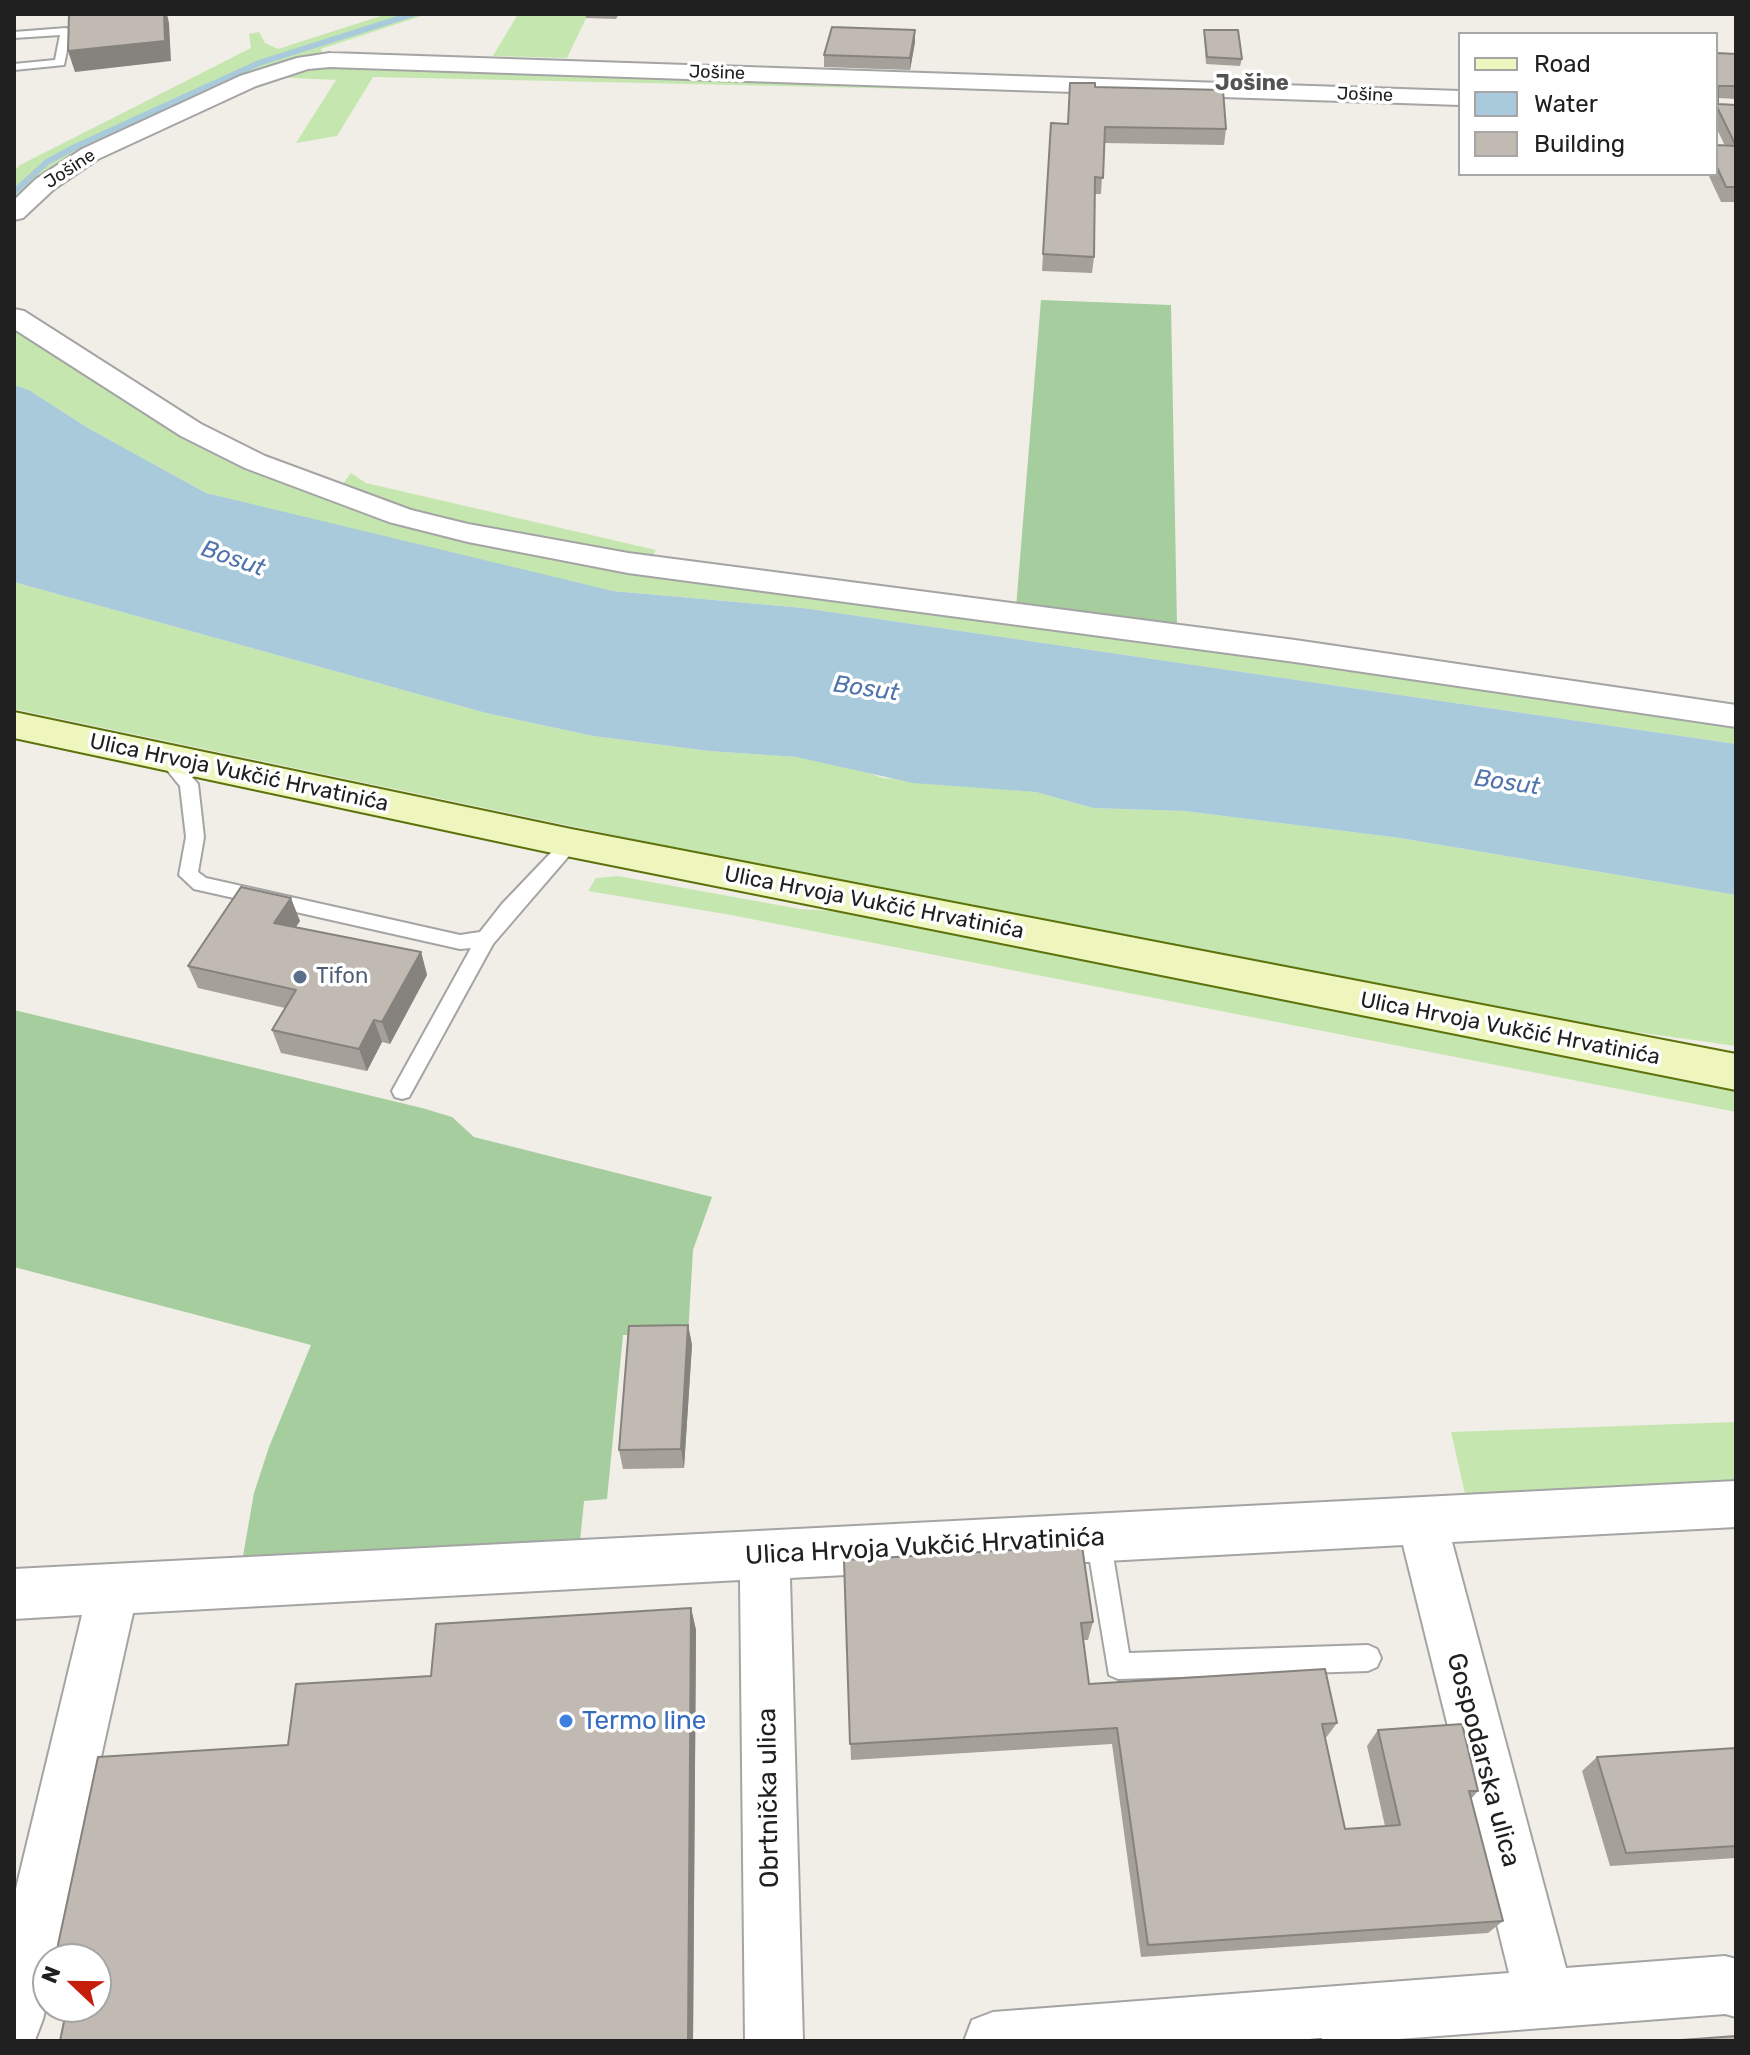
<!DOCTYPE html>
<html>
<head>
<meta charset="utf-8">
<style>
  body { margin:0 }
  #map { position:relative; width:1750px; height:2055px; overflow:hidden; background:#f0eee6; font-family:Rubik,sans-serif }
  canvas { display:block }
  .frame { position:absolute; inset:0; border:16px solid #202020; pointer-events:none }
  .legend { position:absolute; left:1458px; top:32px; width:260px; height:144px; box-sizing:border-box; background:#fff; border:2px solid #a6a6a6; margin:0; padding:10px 14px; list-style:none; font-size:24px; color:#202020 }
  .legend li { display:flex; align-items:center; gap:16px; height:40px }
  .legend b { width:40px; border:2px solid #a6a6a6 }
  .north { position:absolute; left:32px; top:1943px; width:80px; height:80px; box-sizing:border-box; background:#fff; border:2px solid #a6a6a6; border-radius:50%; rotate:292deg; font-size:22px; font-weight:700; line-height:32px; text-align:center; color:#202020 }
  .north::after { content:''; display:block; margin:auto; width:28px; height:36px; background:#c51e0b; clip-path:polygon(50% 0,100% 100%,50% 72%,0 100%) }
</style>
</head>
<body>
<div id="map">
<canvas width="1750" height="2055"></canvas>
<div class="frame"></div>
<ul class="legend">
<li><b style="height:10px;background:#eef6be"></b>Road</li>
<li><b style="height:22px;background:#a9cadb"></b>Water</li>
<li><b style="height:22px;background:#c0bab3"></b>Building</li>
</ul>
<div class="north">N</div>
</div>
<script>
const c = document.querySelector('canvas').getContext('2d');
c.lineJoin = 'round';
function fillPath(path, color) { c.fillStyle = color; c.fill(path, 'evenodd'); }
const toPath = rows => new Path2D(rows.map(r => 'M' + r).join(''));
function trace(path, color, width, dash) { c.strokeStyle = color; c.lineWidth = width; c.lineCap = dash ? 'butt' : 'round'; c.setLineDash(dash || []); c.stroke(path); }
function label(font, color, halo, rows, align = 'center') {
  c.font = font + ' Rubik,sans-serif'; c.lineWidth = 7; c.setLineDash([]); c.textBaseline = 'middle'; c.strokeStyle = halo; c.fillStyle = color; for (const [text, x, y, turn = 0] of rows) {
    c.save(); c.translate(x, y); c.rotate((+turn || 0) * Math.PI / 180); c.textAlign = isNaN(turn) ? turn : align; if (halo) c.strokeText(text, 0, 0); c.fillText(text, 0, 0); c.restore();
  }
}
fillPath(toPath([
  [387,14,427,14,321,49,323,55,255,73,14,205,14,171,20,165,251,48,249,34,259,32,265,43,278,49],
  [518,14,588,14,567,58,493,56],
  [308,65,1051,89,1051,92,373,77,337,136,296,143,336,80,270,77],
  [14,325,157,421,218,454,354,510,461,538,1736,723,1736,744,803,608,613,591,459,556,206,493,88,428,29,390,14,385],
  [351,473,366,483,656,550,649,561,437,520,339,489],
  [14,582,486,713,593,736,709,751,796,757,856,769,883,778,1036,792,1093,808,1184,811,1400,838,1736,895,1736,1046,1636,1032,1601,1031,1094,936,14,709],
  [618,876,800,909,851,912,1736,1087,1736,1112,731,915,588,891,596,878],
  [1736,1422,1736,1486,1466,1498,1451,1432]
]), '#c5e7af');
fillPath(toPath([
  [1041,300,1171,305,1177,627,1016,608],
  [14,1010,422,1108,452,1117,474,1137,712,1197,693,1250,688,1335,623,1335,607,1499,584,1501,580,1541,242,1562,254,1493,269,1447,311,1345,14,1267]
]), '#a6cd9d');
fillPath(toPath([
  [14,385,29,390,88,428,206,493,613,591,803,608,1736,744,1736,895,1400,838,1184,811,1093,808,1036,792,913,783,796,757,709,751,593,736,486,713,14,582]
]), '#a9cadb');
trace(toPath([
  [14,192,47,162,75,147,259,63,413,14]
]), '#a9cadb', 6);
const lane = toPath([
  [66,28,71,31,64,65,14,70,14,64,55,60,60,35,14,38,14,32,66,28],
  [167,753,173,755,198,784,204,837,198,872,206,878,460,935,480,932,502,904,565,838,577,838,580,843,493,944,409,1097,402,1099,395,1097,392,1091,471,948,460,949,194,889,179,875,186,837,180,786,158,759,167,753],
  [1098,1525,1107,1529,1110,1537,1129,1653,1368,1645,1377,1649,1381,1658,1377,1667,1368,1671,1118,1679,1109,1675,1086,1537,1089,1529,1098,1525]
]);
const street = toPath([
  [330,53,1460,91,1460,105,330,67,308,69,256,86,98,159,54,189,23,218,14,220,14,200,36,179,82,149,240,76,297,58,330,53],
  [14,309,24,311,201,424,265,456,411,510,468,524,628,553,1295,640,1736,705,1736,727,1295,662,628,573,468,542,389,522,245,468,181,436,14,329,14,309],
  [1736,1481,1736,1527,1452,1542,1566,1968,1725,1956,1736,1959,1736,2017,1725,2014,1373,2041,964,2041,972,2020,993,2012,1509,1973,1403,1545,790,1578,803,2041,745,2041,740,1580,133,1613,56,1959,48,1959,48,1997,43,2019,35,2040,14,2041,14,1897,82,1615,14,1619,14,1569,1736,1481]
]);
const secondary = toPath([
  [14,712,571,829,1736,1054,1736,1090,571,857,14,738,14,712]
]);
trace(lane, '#a4a4a4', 4);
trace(street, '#a4a4a4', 4);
trace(secondary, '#5c720b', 4);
fillPath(lane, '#fff');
fillPath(street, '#fff');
fillPath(secondary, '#eef6be');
fillPath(toPath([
  [585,14,619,14,616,19,586,18],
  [1204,30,1242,59,1240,66,1206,64,1204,37],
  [915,42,910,70,824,67,824,55],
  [1716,53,1736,54,1736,99,1718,98,1718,104,1736,105,1736,202,1721,202,1708,174,1716,174,1716,145,1725,146,1716,127],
  [1070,83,1095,87,1226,129,1224,145,1104,143,1101,194,1095,194,1094,257,1092,273,1042,271,1051,123,1068,124],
  [300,921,295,928,421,952,427,975,390,1044,382,1042,367,1071,281,1053,272,1030,285,1008,198,988,188,966],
  [688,1325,692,1345,684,1468,623,1469,619,1450],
  [844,1560,1093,1622,1088,1640,1083,1640,1089,1684,1337,1723,1325,1739,1345,1829,1385,1826,1367,1746,1378,1730,1478,1791,1471,1799,1503,1921,1488,1933,1141,1957,1112,1744,851,1760],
  [691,1608,696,1630,693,2041,60,2041,65,2018,45,2007,48,1994,48,2007,96,2007,96,1959,55,1959,98,1757,288,1745,296,1684,431,1676,436,1624],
  [1736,1748,1736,1858,1610,1866,1582,1771,1597,1757]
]), '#a5a09a');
fillPath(toPath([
  [164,14,167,14,169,23,171,61,75,72,68,51],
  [915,30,915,42,910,70,910,58],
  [291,898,300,921,283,946,274,923],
  [421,952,427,975,390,1044,382,1022],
  [374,1020,382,1042,367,1071,359,1049],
  [688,1325,692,1345,684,1468,681,1449],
  [691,1608,696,1630,693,2041,688,2041]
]), '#86827d');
const building = toPath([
  [69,14,164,14,165,41,68,51,69,14],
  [832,27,915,30,910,58,824,55,832,27],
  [1204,30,1238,30,1242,59,1207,57,1204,30],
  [1716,53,1736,54,1736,86,1718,86,1718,104,1736,105,1736,146,1716,105,1716,53],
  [1070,83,1095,83,1095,87,1223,90,1226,129,1105,127,1103,178,1095,177,1094,257,1043,254,1051,123,1068,124,1070,83],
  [1716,145,1736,146,1736,187,1726,187,1716,165,1716,145],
  [241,887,291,898,274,923,421,952,382,1022,374,1020,359,1049,272,1030,296,990,188,966,241,887],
  [688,1325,681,1449,619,1450,629,1326,688,1325],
  [1082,1546,1093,1622,1081,1623,1089,1684,1325,1669,1337,1723,1322,1724,1345,1829,1400,1825,1378,1730,1462,1724,1478,1791,1469,1791,1503,1921,1148,1945,1117,1728,850,1744,844,1560,1082,1546],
  [691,1608,688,2041,60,2041,67,2007,96,2007,96,1959,55,1959,98,1757,288,1745,296,1684,431,1676,436,1624,691,1608],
  [1736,1748,1736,1846,1626,1853,1597,1757,1736,1748],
  [1736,2036,1736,2041,1668,2041,1736,2036],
  [1321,2039,1322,2041,1297,2041,1321,2039]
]);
fillPath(building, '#c0bab3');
trace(building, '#86827d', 2);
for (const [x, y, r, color] of [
  [300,977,8,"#5c6f8a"],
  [566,1721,8,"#3f7fe0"]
]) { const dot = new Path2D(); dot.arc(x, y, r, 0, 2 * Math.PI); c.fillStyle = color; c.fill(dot); trace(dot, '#fff', 3); }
label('18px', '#202020', '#fff', [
  ["Jošine",717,73,2],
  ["Jošine",1365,95,2],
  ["Jošine",70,169,-33]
]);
label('bold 22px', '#535353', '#fff', [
  ["Jošine",1252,84]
]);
label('22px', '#202020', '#fff', [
  ["Ulica Hrvoja Vukčić Hrvatinića",239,773,12],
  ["Ulica Hrvoja Vukčić Hrvatinića",874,903,11],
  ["Ulica Hrvoja Vukčić Hrvatinića",1510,1029,11]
]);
label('22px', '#4e5e75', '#fff', [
  ["Tifon",316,977]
], 'left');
label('italic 24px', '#5074ab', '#fff', [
  ["Bosut",233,559,19],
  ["Bosut",866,689,8],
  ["Bosut",1507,783,8]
]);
label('26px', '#202020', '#fff', [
  ["Ulica Hrvoja Vukčić Hrvatinića",925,1547,-3],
  ["Gospodarska ulica",1483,1760,75],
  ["Obrtnička ulica",769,1798,-91]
]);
label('26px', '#366cbe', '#fff', [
  ["Termo line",582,1721]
], 'left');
</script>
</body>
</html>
